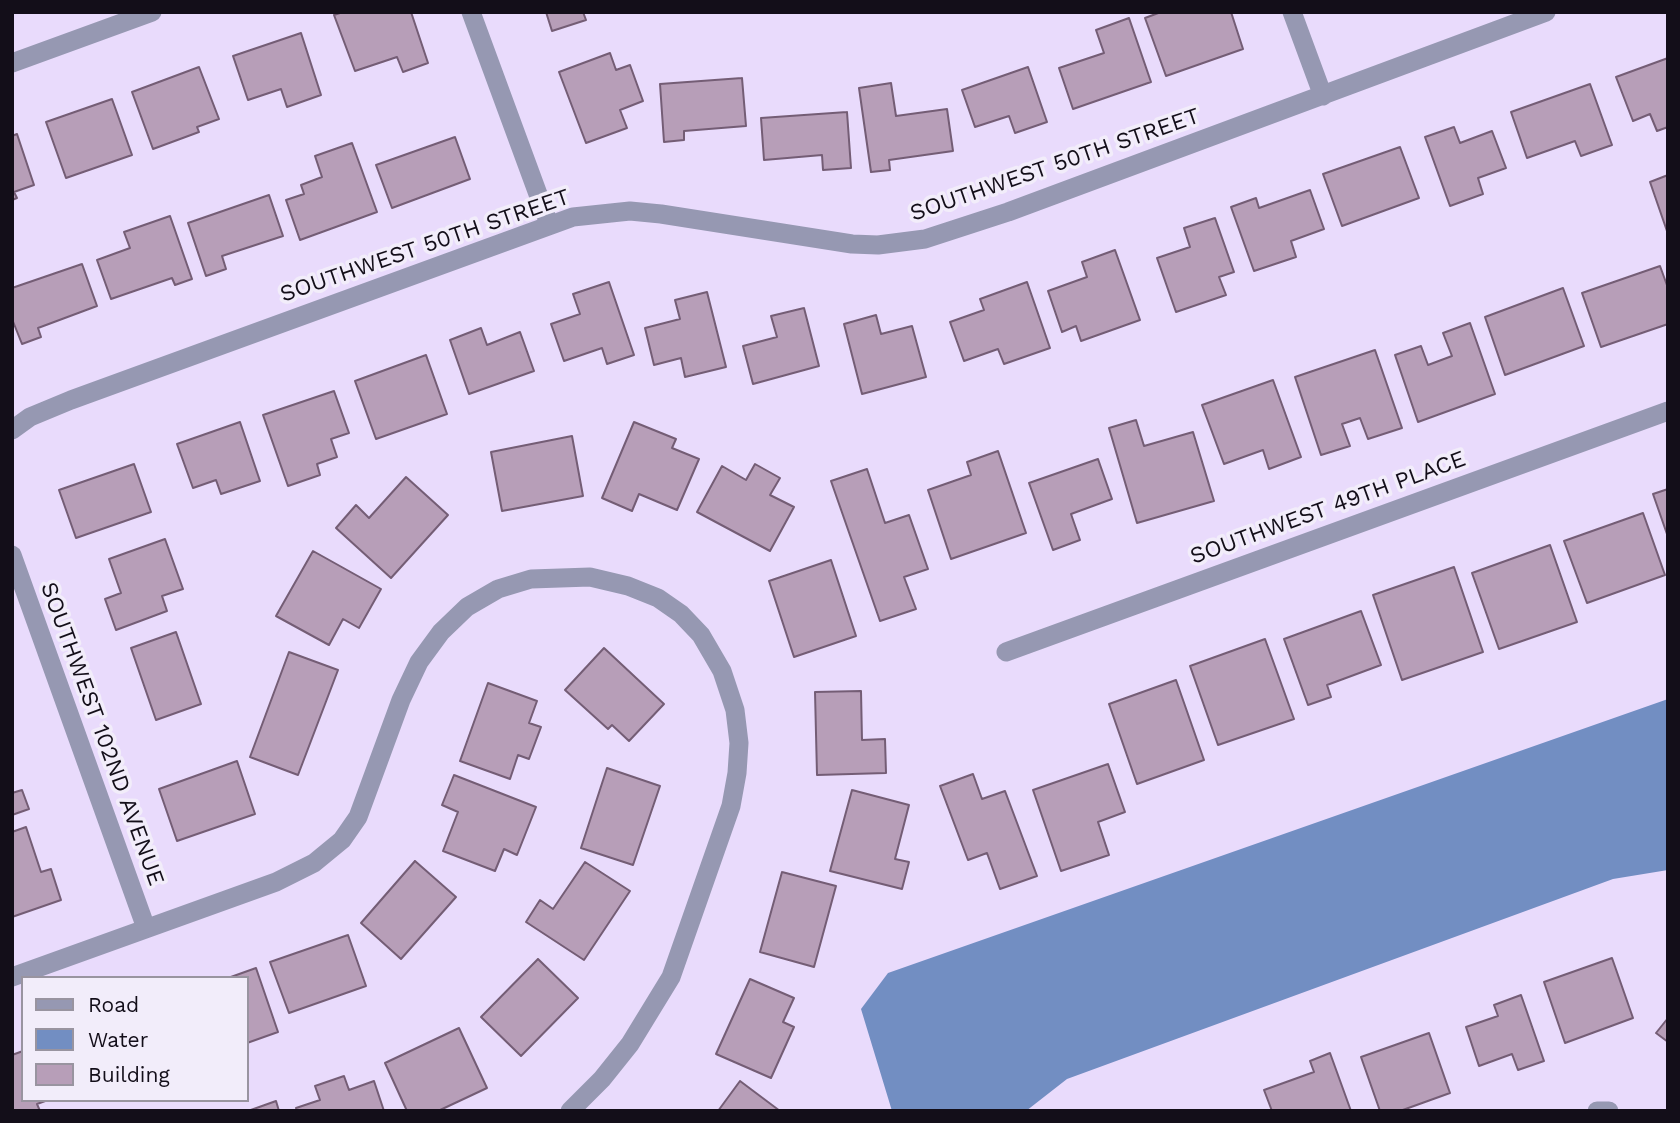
<!DOCTYPE html>
<html>
<head>
<meta charset="utf-8">
<style>
  body { margin:0 }
  #map { position:relative; width:1680px; height:1123px; overflow:hidden; background:#e9dbfc; font-family:"Work Sans",sans-serif }
  canvas { display:block }
  .frame { position:absolute; inset:0; border:14px solid #130e19; pointer-events:none }
  .legend { position:absolute; left:21px; top:976px; width:228px; height:126px; box-sizing:border-box; background:#f2edfa; border:2px solid #9994a0; margin:0; padding:9px 12px; list-style:none; font-size:21px; color:#130e19 }
  .legend li { display:flex; align-items:center; gap:14px; height:35px }
  .legend b { width:35px; border:2px solid #9994a0 }
</style>
</head>
<body>
<div id="map">
<canvas width="1680" height="1123"></canvas>
<div class="frame"></div>
<ul class="legend">
<li><b style="height:9px;background:#9698b2"></b>Road</li>
<li><b style="height:19px;background:#728ec2"></b>Water</li>
<li><b style="height:19px;background:#b79eb8"></b>Building</li>
</ul>
</div>
<script>
const c = document.querySelector('canvas').getContext('2d');
c.lineJoin = 'round';
function fillPath(path, color) { c.fillStyle = color; c.fill(path, 'evenodd'); }
const toPath = rows => new Path2D(rows.map(r => 'M' + r).join(''));
function trace(path, color, width, dash) { c.strokeStyle = color; c.lineWidth = width; c.lineCap = dash ? 'butt' : 'round'; c.setLineDash(dash || []); c.stroke(path); }
function label(font, color, halo, rows, align = 'center') {
  c.font = font + ' "Work Sans",sans-serif'; c.lineWidth = 7; c.setLineDash([]); c.textBaseline = 'middle'; c.strokeStyle = halo; c.fillStyle = color; for (const [text, x, y, turn = 0] of rows) {
    c.save(); c.translate(x, y); c.rotate((+turn || 0) * Math.PI / 180); c.textAlign = isNaN(turn) ? turn : align; if (halo) c.strokeText(text, 0, 0); c.fillText(text, 0, 0); c.restore();
  }
}
fillPath(toPath([
  [1668,699,1668,870,1613,879,1067,1079,1026,1111,892,1111,861,1009,888,973]
]), '#728ec2');
const building = toPath([
  [343,12,411,12,428,63,403,72,397,57,355,71,334,15,343,12],
  [546,12,583,12,586,20,552,31,546,12],
  [1161,12,1231,12,1243,49,1166,76,1145,18,1161,12],
  [1129,18,1151,82,1073,109,1059,68,1104,53,1096,30,1129,18],
  [301,33,321,95,287,107,281,89,248,100,233,56,301,33],
  [610,53,616,70,630,65,643,101,620,110,627,128,586,143,559,72,610,53],
  [1668,58,1668,127,1657,131,1650,114,1633,121,1616,77,1668,58],
  [199,67,219,119,197,127,199,132,153,149,132,92,199,67],
  [1028,67,1047,122,1015,133,1009,116,975,127,962,90,1028,67],
  [742,78,746,126,684,131,684,140,664,142,660,84,742,78],
  [891,83,896,116,947,109,953,151,889,160,890,170,871,172,859,88,891,83],
  [1590,84,1612,145,1581,156,1575,141,1527,158,1511,112,1590,84],
  [112,99,132,155,66,178,46,122,112,99],
  [847,112,851,168,823,170,822,155,764,160,761,118,847,112],
  [1454,127,1460,143,1492,131,1506,168,1478,178,1483,194,1450,206,1425,137,1454,127],
  [17,134,34,185,14,192,17,198,12,200,12,136,17,134],
  [455,137,470,179,392,208,376,165,455,137],
  [352,143,377,212,300,240,286,200,304,194,301,185,322,177,315,156,352,143],
  [1400,147,1419,198,1342,226,1323,174,1400,147],
  [1668,175,1668,234,1650,182,1668,175],
  [1310,190,1324,229,1291,241,1296,257,1254,271,1231,207,1256,198,1259,208,1310,190],
  [269,195,283,236,222,256,226,269,206,276,188,223,269,195],
  [170,216,192,279,175,285,172,278,111,299,97,260,130,248,124,232,170,216],
  [1215,218,1234,272,1219,277,1226,295,1176,312,1157,258,1190,247,1184,228,1215,218],
  [1115,250,1140,320,1081,341,1076,326,1062,332,1048,291,1087,277,1082,262,1115,250],
  [82,264,97,306,38,328,41,337,22,344,12,319,12,288,82,264],
  [1660,266,1668,288,1668,324,1601,347,1582,293,1660,266],
  [609,282,634,355,607,364,602,348,564,361,551,324,580,314,573,294,609,282],
  [1027,282,1050,348,1004,364,998,349,964,361,950,322,984,310,980,299,1027,282],
  [1563,288,1584,346,1505,375,1485,317,1563,288],
  [707,292,726,367,685,377,681,358,654,365,645,328,680,319,675,300,707,292],
  [804,308,819,366,753,384,743,346,777,337,771,316,804,308],
  [876,315,881,334,912,326,926,377,862,394,844,324,876,315],
  [1470,323,1495,394,1418,422,1395,355,1421,346,1428,365,1452,356,1443,333,1470,323],
  [481,328,487,345,520,332,534,371,469,394,450,340,481,328],
  [1375,350,1402,428,1368,439,1360,418,1342,424,1350,446,1321,455,1295,377,1375,350],
  [426,355,447,414,376,439,355,381,426,355],
  [1273,380,1301,457,1269,469,1263,450,1224,464,1202,405,1273,380],
  [334,391,349,433,331,439,337,457,317,464,320,475,288,486,263,415,334,391],
  [1136,420,1144,446,1193,432,1214,501,1137,523,1109,428,1136,420],
  [240,422,260,481,221,494,216,480,193,488,177,444,240,422],
  [634,422,676,439,672,448,699,459,677,510,639,494,632,511,602,498,634,422],
  [572,436,583,496,502,511,491,452,572,436],
  [998,451,1026,533,951,559,928,490,971,475,967,462,998,451],
  [1098,459,1112,499,1071,514,1080,540,1053,550,1029,483,1098,459],
  [134,464,151,512,76,538,59,490,134,464],
  [755,464,780,478,770,495,794,507,770,551,697,512,722,466,746,480,755,464],
  [867,469,885,523,909,515,928,569,904,577,916,609,880,621,831,481,867,469],
  [406,477,448,515,391,578,336,528,356,505,369,518,406,477],
  [1668,489,1668,537,1653,494,1668,489],
  [1643,513,1665,575,1587,603,1564,541,1643,513],
  [165,539,183,589,162,596,167,611,116,630,105,599,121,593,109,559,165,539],
  [1550,545,1577,622,1499,649,1472,573,1550,545],
  [313,551,381,589,359,628,343,619,329,645,276,616,313,551],
  [831,560,856,636,794,657,769,581,831,560],
  [1454,567,1483,652,1402,680,1373,595,1454,567],
  [1361,611,1381,665,1327,685,1331,697,1308,705,1284,639,1361,611],
  [176,632,201,704,156,720,131,648,176,632],
  [1265,639,1294,719,1218,745,1190,666,1265,639],
  [604,648,664,704,629,741,612,725,608,729,565,690,604,648],
  [289,652,338,670,298,775,250,757,289,652],
  [1176,680,1204,760,1137,784,1109,704,1176,680],
  [488,683,537,701,529,723,541,727,529,759,518,755,510,779,460,761,488,683],
  [861,691,862,740,885,739,886,773,817,775,815,692,861,691],
  [237,761,255,814,177,841,159,789,237,761],
  [1108,764,1125,812,1098,822,1109,855,1061,871,1033,790,1108,764],
  [607,768,660,786,633,865,581,848,607,768],
  [973,774,982,799,1005,791,1037,876,1000,889,987,853,968,860,940,786,973,774],
  [454,775,536,807,517,855,504,849,495,871,443,851,458,812,442,805,454,775],
  [22,790,29,809,12,815,12,793,22,790],
  [852,790,909,805,895,859,909,862,902,889,830,871,852,790],
  [26,827,41,872,51,869,61,900,12,917,12,832,26,827],
  [415,861,456,897,401,959,361,923,415,861],
  [585,862,630,891,584,960,526,922,540,900,553,909,585,862],
  [782,872,836,886,814,967,760,952,782,872],
  [348,935,366,986,289,1013,270,962,348,935],
  [1612,958,1633,1018,1565,1043,1544,982,1612,958],
  [538,959,578,998,521,1056,481,1017,538,959],
  [256,968,278,1032,247,1043,247,978,228,978,256,968],
  [750,979,794,998,783,1022,794,1027,771,1078,716,1054,750,979],
  [1521,995,1544,1061,1518,1070,1512,1054,1479,1066,1466,1027,1498,1016,1494,1005,1521,995],
  [1668,1018,1668,1042,1656,1033,1668,1018],
  [459,1028,487,1088,438,1111,407,1111,385,1063,459,1028],
  [1429,1033,1450,1093,1400,1111,1380,1111,1361,1057,1429,1033],
  [23,1051,23,1100,48,1100,37,1104,40,1111,12,1111,12,1055,23,1051],
  [1330,1053,1351,1111,1272,1111,1264,1090,1314,1072,1310,1061,1330,1053],
  [344,1076,349,1090,374,1081,384,1111,297,1111,296,1108,320,1100,315,1086,344,1076],
  [740,1081,780,1111,718,1111,740,1081],
  [276,1101,279,1111,248,1111,276,1101]
]);
fillPath(building, '#b79eb8');
trace(building, '#745d75', 2);
trace(toPath([
  [471,12,549,224],
  [1292,12,1323,96],
  [12,63,152,12],
  [12,430,30,417,71,400,573,217,630,211,661,214,852,244,878,245,925,239,1008,212,1546,12],
  [12,555,146,928],
  [1006,652,1668,411],
  [12,977,276,882,314,863,342,840,358,817,401,700,419,662,441,632,467,607,498,589,531,579,590,577,628,586,658,598,681,614,701,635,722,671,735,710,739,743,737,773,731,806,671,977,630,1044,602,1079,570,1111],
  [1597,1111,1609,1111]
]), '#9698b2', 19);
label('23px', '#130e19', '#f2edfa', [
  ["SOUTHWEST 50TH STREET",1055,165,-19],
  ["SOUTHWEST 50TH STREET",425,246,-19],
  ["SOUTHWEST 49TH PLACE",1328,508,-20],
  ["SOUTHWEST 102ND AVENUE",102,734,70]
]);
</script>
</body>
</html>
